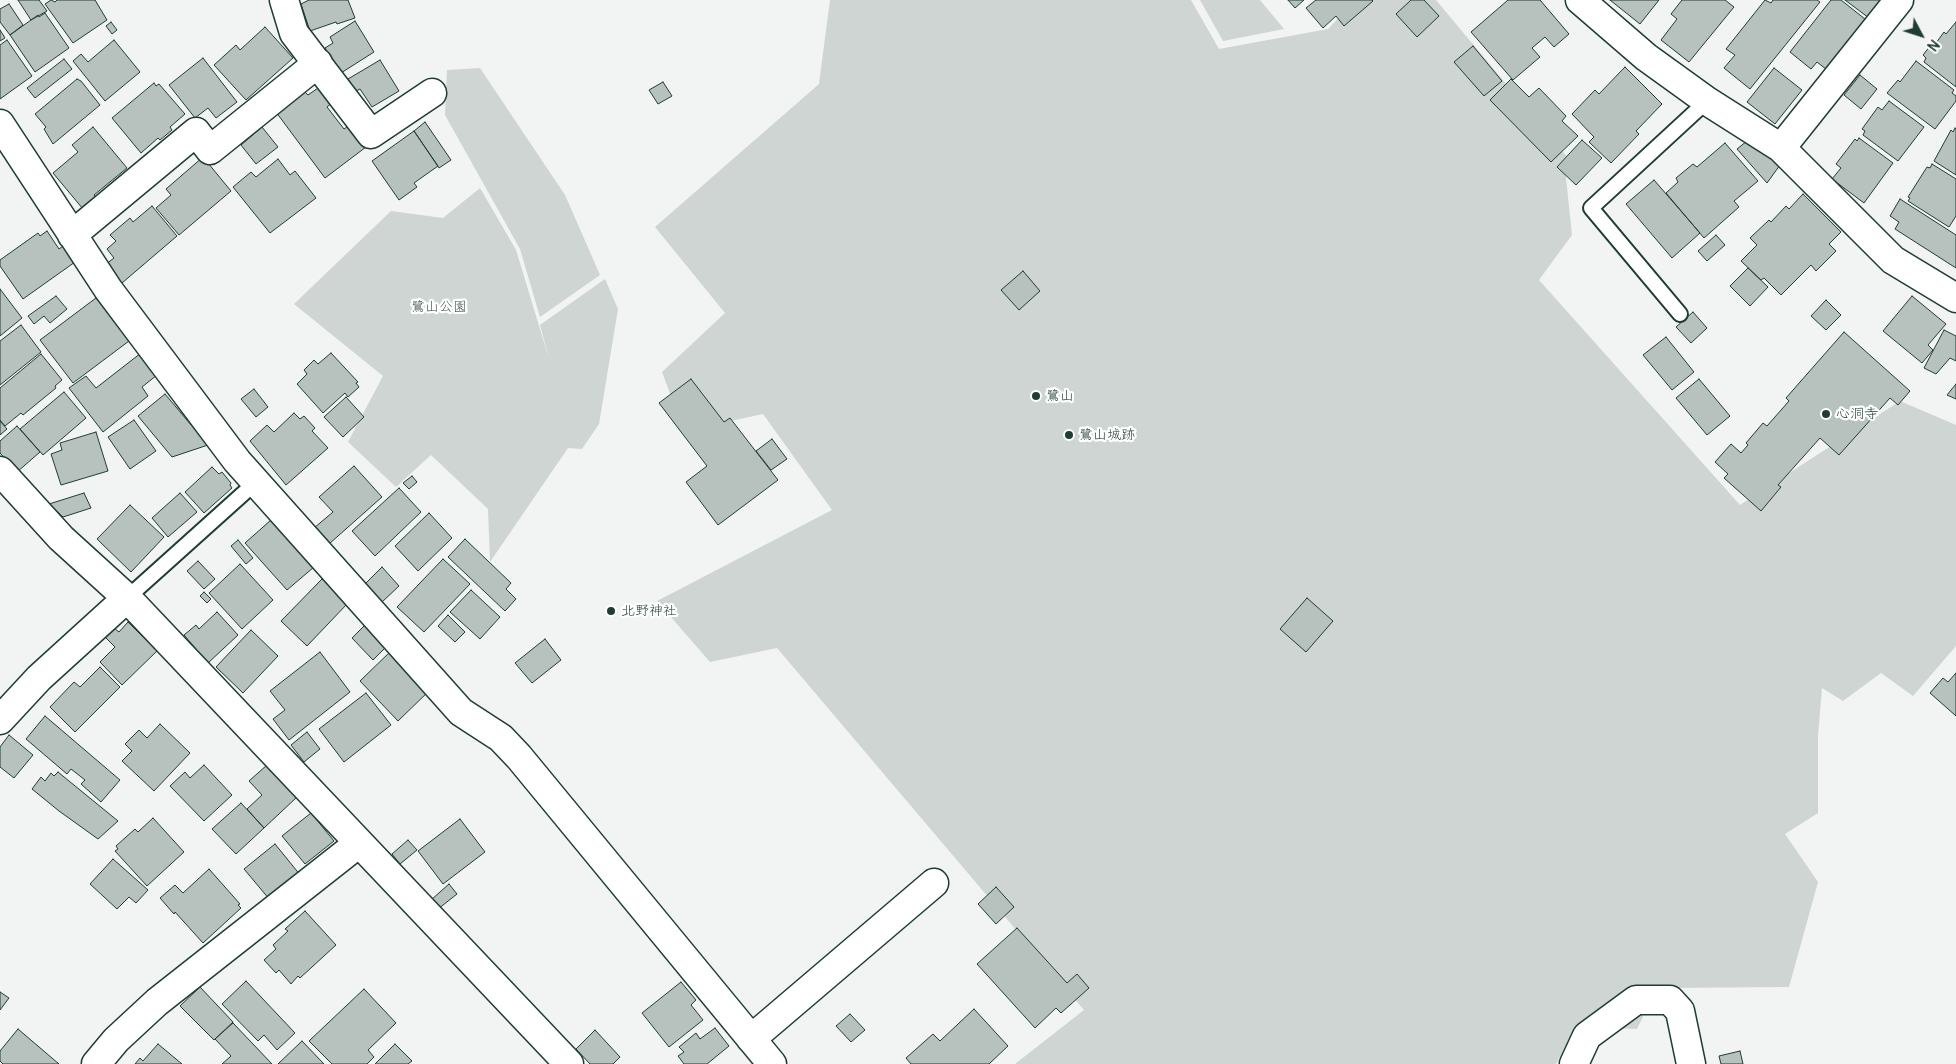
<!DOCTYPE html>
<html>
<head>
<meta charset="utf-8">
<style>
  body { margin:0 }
  #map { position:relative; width:1956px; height:1064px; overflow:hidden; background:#f2f3f3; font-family:Pangolin,sans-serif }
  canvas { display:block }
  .north { position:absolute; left:1896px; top:10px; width:50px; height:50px; -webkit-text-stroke:4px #fff; paint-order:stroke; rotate:130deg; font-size:14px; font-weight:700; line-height:20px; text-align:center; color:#1f3d34 }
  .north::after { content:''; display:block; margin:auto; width:18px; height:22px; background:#1f3d34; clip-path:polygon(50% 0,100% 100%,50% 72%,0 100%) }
</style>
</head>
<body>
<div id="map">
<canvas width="1956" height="1064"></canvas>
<div class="north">N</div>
</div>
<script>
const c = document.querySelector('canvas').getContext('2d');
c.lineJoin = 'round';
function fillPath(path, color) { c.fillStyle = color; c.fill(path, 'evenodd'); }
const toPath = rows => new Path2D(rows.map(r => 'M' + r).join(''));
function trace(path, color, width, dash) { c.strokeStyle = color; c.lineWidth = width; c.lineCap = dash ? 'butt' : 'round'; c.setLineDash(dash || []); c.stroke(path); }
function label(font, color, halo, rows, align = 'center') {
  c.font = font + ' Pangolin,"Klee One",sans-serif'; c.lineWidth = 4.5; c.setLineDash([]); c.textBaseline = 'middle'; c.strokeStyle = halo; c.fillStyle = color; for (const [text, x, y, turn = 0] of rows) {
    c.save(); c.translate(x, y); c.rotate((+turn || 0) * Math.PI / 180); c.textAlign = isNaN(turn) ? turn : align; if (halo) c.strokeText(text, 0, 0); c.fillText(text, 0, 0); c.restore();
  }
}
fillPath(toPath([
  [830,0,1191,0,1219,49,1328,29,1355,0,1436,0,1568,158,1566,178,1572,235,1539,280,1740,505,1900,401,1956,425,1956,646,1913,696,1881,673,1843,701,1822,688,1818,736,1818,813,1785,834,1818,882,1789,987,1657,988,1637,1029,1576,1027,1556,1064,1015,1064,1084,1010,777,648,710,662,657,601,832,510,763,414,684,431,662,372,725,313,655,227,819,84],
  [1200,0,1260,0,1284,29,1223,41],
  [480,68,565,195,600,275,540,317,520,249,445,115,447,70],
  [480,188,516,250,550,362,540,325,605,279,618,309,599,424,582,449,568,448,490,562,488,509,431,455,396,487,348,442,383,376,294,304,391,211,443,218]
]), '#ced5d3');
const building = toPath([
  [18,0,39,0,47,11,31,20,18,0],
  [51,0,55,2,57,0,95,0,107,20,73,43,45,4,51,0],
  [309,0,348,0,355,18,337,24,336,22,310,31,301,4,309,0],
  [1288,0,1304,0,1295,8,1288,0],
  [1316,0,1372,0,1373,1,1344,26,1336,16,1323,28,1306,8,1316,0],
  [1411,0,1424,0,1439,16,1417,37,1396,14,1411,0],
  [1508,0,1540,0,1569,34,1554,47,1545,37,1532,48,1540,57,1513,80,1471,32,1508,0],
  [1610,0,1659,0,1640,24,1610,0],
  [1682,0,1725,0,1734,7,1689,62,1661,40,1677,19,1671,14,1682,0],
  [1765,0,1771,3,1773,0,1817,0,1820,2,1750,89,1724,68,1735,55,1726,49,1765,0],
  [1831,0,1841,0,1870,23,1831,73,1817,62,1811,69,1790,52,1831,0],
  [1845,0,1883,0,1869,18,1845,0],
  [9,4,23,25,10,35,0,22,0,9,9,4],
  [45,13,69,48,35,72,10,35,38,15,39,17,45,13],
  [355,21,374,52,341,73,325,48,333,43,330,37,355,21],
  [111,22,117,30,112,34,106,26,111,22],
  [1956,22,1956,87,1924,62,1926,58,1923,55,1934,41,1936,43,1944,32,1946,34,1956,22],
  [265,27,293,58,246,100,214,65,236,45,240,50,265,27],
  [0,30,5,38,0,41,0,30],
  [7,40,32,76,0,99,0,45,7,40],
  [114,40,140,72,105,101,73,61,81,54,88,62,114,40],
  [1473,46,1502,81,1484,96,1454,62,1473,46],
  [203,58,237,102,216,118,208,108,195,118,169,85,203,58],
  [64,59,72,69,35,98,27,88,64,59],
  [380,60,399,91,372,107,360,89,356,91,348,79,380,60],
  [1916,61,1954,90,1952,93,1956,96,1956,101,1935,129,1887,93,1898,80,1900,82,1916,61],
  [1625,67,1662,104,1636,131,1639,134,1611,163,1589,142,1594,137,1572,114,1595,90,1599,94,1625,67],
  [1774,68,1802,90,1775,124,1747,102,1774,68],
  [1860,75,1877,89,1861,109,1844,95,1860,75],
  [77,79,81,81,100,105,53,144,44,129,46,127,35,114,77,79],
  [1511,79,1529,97,1539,88,1566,116,1562,121,1578,136,1551,162,1490,100,1511,79],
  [663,82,672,96,658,104,649,90,663,82],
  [154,83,156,86,159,84,185,114,170,127,172,130,160,140,158,138,141,153,112,118,154,83],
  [321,86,333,102,327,107,344,129,350,125,366,147,325,178,276,112,304,91,308,95,321,86],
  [1889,101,1924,127,1898,161,1863,135,1865,131,1862,129,1878,107,1882,110,1889,101],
  [425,122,451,160,439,168,414,131,425,122],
  [93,127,127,168,94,195,97,198,83,209,53,173,78,152,72,145,93,127],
  [262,127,278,147,256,164,241,145,262,127],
  [1955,128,1956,129,1956,175,1934,161,1951,130,1953,132,1955,128],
  [414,131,438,166,414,183,417,187,399,200,372,161,414,131],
  [1859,138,1893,163,1864,203,1832,179,1841,168,1836,164,1855,139,1857,141,1859,138],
  [1582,140,1602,158,1576,185,1557,167,1582,140],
  [1747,141,1780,165,1767,183,1737,149,1747,141],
  [1725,143,1758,181,1734,201,1739,207,1704,238,1666,193,1678,182,1676,178,1693,164,1697,167,1725,143],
  [203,157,231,191,179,235,156,208,171,195,166,189,203,157],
  [278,159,290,175,295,171,316,198,270,233,233,187,251,172,256,177,278,159],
  [1932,164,1956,179,1956,216,1949,227,1908,201,1910,198,1908,197,1927,167,1930,168,1932,164],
  [1654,180,1700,233,1672,258,1626,204,1654,180],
  [1803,194,1841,232,1829,244,1836,251,1816,271,1811,265,1781,295,1764,278,1761,280,1741,261,1757,245,1750,238,1769,220,1771,222,1786,206,1789,209,1803,194],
  [1900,199,1956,235,1956,268,1895,229,1899,222,1890,216,1900,199],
  [152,206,177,236,122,283,106,264,114,258,107,249,116,241,110,235,130,218,133,222,152,206],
  [47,231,59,249,63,246,75,262,23,299,0,266,0,260,38,233,40,236,47,231],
  [1716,235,1725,245,1707,261,1698,251,1716,235],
  [1748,268,1768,287,1750,306,1730,286,1748,268],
  [1023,271,1040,291,1019,310,1001,290,1023,271],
  [0,289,22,318,0,336,0,289],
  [56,296,67,309,50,323,44,316,34,324,28,316,56,296],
  [1912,296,1946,324,1928,345,1933,350,1922,363,1883,331,1912,296],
  [96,298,129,341,73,383,40,340,96,298],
  [1826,300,1841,315,1826,330,1811,316,1826,300],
  [1693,312,1707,328,1691,343,1676,327,1693,312],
  [21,325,41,352,0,385,0,341,21,325],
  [1944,330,1956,336,1956,361,1950,358,1936,374,1924,368,1944,330],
  [1844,332,1910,391,1898,405,1890,398,1839,455,1820,438,1778,485,1781,487,1761,511,1724,478,1728,474,1715,462,1731,444,1741,453,1748,445,1746,443,1763,423,1767,426,1789,401,1786,398,1844,332],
  [1666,337,1694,372,1672,390,1643,355,1666,337],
  [141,353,157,375,142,387,148,396,103,432,69,388,86,376,96,388,141,353],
  [331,353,358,382,356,383,359,387,348,397,345,393,323,413,297,384,307,374,304,370,314,360,318,364,331,353],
  [41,354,62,380,55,386,56,388,23,415,21,413,5,426,0,420,0,388,41,354],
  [691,379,724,422,730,418,778,480,718,525,686,482,707,466,659,403,691,379],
  [1699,379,1730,416,1707,435,1676,398,1699,379],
  [1956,384,1956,399,1947,395,1956,384],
  [254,389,268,407,256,417,241,399,254,389],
  [64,392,86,418,43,455,20,429,64,392],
  [165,394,208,445,172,457,138,416,165,394],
  [346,397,364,417,343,437,324,417,346,397],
  [294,413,300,419,304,416,315,428,312,431,328,448,286,485,250,441,267,425,274,432,294,413],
  [134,420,156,451,130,469,108,437,134,420],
  [0,421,7,429,0,435,0,421],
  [17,426,40,452,17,472,0,453,0,441,17,426],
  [96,432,108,471,61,485,51,454,62,450,60,443,96,432],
  [772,439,787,459,771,470,756,451,772,439],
  [354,466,382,497,329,544,314,528,333,512,319,497,354,466],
  [212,467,219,474,222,472,231,483,230,485,232,488,204,513,185,492,212,467],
  [412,476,417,482,409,489,403,483,412,476],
  [399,488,421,512,375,556,352,531,399,488],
  [84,493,91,508,63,517,49,504,84,493],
  [180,493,197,512,168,537,152,518,180,493],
  [130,505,164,537,131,572,97,539,130,505],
  [429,513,452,538,418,571,395,546,429,513],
  [271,520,314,567,287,590,245,543,271,520],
  [465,539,511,583,506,589,516,599,505,611,448,557,465,539],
  [238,540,253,558,246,564,231,546,238,540],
  [443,559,470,584,424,632,397,607,443,559],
  [198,561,215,579,204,589,187,571,198,561],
  [240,564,273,600,242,629,209,593,240,564],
  [382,567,399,586,381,603,364,585,382,567],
  [322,579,348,603,307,646,281,621,322,579],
  [471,590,500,617,480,639,450,612,471,590],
  [204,592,211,599,207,603,200,596,204,592],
  [1307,598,1333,621,1306,652,1280,629,1307,598],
  [217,612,238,635,208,663,184,635,196,625,199,629,217,612],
  [448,615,465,632,455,642,438,626,448,615],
  [128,622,157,651,122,685,100,662,115,647,105,637,114,628,119,632,128,622],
  [367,623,388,645,373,660,352,638,367,623],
  [251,630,278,656,243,693,216,667,251,630],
  [545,639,561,660,532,683,515,663,545,639],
  [392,650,430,690,398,721,360,681,392,650],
  [320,652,350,692,289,740,273,719,285,710,270,691,320,652],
  [100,667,120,687,75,732,50,707,74,682,80,687,100,667],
  [1956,673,1956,716,1930,693,1943,678,1948,682,1956,673],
  [366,693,391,725,344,762,319,729,366,693],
  [45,716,120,780,101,802,81,784,85,780,71,769,67,774,26,739,45,716],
  [160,724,190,753,154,791,122,761,132,751,125,744,139,730,147,738,160,724],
  [307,732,320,749,304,762,291,745,307,732],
  [9,735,33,755,14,778,0,767,0,747,9,735],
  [204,765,232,795,204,821,170,786,185,772,190,778,204,765],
  [267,765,297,797,264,828,247,809,262,795,249,781,267,765],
  [58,772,118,821,98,839,59,811,32,789,41,777,45,781,51,773,54,776,58,772],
  [241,803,264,828,236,854,212,829,241,803],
  [311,813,334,841,305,864,282,836,311,813],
  [153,818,184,852,147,886,115,851,118,849,116,846,135,829,138,832,153,818],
  [460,819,485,852,443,884,418,851,460,819],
  [408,840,417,850,400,864,392,854,408,840],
  [275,844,301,876,270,900,244,869,275,844],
  [113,859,148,890,136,903,129,897,117,909,90,884,113,859],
  [209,869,240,904,238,905,241,908,203,943,175,912,174,914,160,898,175,885,183,893,209,869],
  [449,884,457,894,438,909,431,900,449,884],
  [996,887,1014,907,996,924,978,904,996,887],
  [305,911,336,945,300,978,298,976,291,984,279,970,276,973,264,960,276,949,273,945,288,931,285,929,305,911],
  [1017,928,1067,983,1077,974,1089,988,1061,1013,1056,1008,1035,1028,977,964,1017,928],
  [246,981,295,1033,277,1050,264,1035,258,1041,222,1004,246,981],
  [681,982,696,1000,691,1005,703,1020,669,1047,642,1013,681,982],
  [200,987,233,1022,214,1040,180,1006,200,987],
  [364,989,396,1023,368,1050,374,1057,367,1064,332,1064,309,1041,364,989],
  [0,992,9,998,0,1010,0,992],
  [974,1009,1008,1046,989,1064,911,1064,906,1058,933,1034,940,1041,974,1009],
  [850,1014,865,1030,851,1042,836,1026,850,1014],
  [233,1023,272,1064,222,1064,231,1056,215,1039,233,1023],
  [715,1028,729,1046,707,1064,684,1064,678,1056,684,1052,679,1047,696,1033,700,1039,715,1028],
  [18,1029,59,1064,3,1064,0,1061,0,1051,18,1029],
  [595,1030,620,1057,613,1064,590,1064,576,1049,595,1030],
  [302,1041,324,1064,278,1064,302,1041],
  [158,1044,182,1064,135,1064,140,1058,143,1061,158,1044],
  [395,1044,412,1061,408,1064,375,1064,395,1044],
  [1740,1051,1743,1064,1721,1064,1719,1056,1740,1051]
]);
fillPath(building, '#b7c1bd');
trace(building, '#1f3d34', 1);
const service = toPath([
  [1680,314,1591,208,1707,101],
  [127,598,255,483]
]);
const minor = toPath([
  [284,0,294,33,371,134,432,93],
  [1580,0,1646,57,1707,101,1781,148,1893,260,1956,298],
  [0,124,108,289,237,461,461,712,501,738,519,757,772,1064],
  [1781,148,1899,0],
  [72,235,196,132,210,150,318,63],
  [0,471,61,538,127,598,569,1064],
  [0,720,39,678,127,598],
  [751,1039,934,883],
  [96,1064,116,1040,157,1002,359,843],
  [1574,1064,1587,1036,1636,1000,1670,1000,1680,1011,1691,1064]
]);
trace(service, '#1f3d34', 18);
trace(minor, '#1f3d34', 31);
trace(service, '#fff', 14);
trace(minor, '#fff', 28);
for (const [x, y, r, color] of [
  [1036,396,5,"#1f3d34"],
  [1826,414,5,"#1f3d34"],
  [1069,435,5,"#1f3d34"],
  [611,611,5,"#1f3d34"]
]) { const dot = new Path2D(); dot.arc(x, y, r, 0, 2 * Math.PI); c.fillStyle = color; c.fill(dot); trace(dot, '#fff', 2); }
label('14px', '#425b54', '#fff', [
  ["鷺山公園",439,307]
]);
label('14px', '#1f3d34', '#fff', [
  ["鷺山",1046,396],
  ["心洞寺",1836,414],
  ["鷺山城跡",1079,435],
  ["北野神社",621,611]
], 'left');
</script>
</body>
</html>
